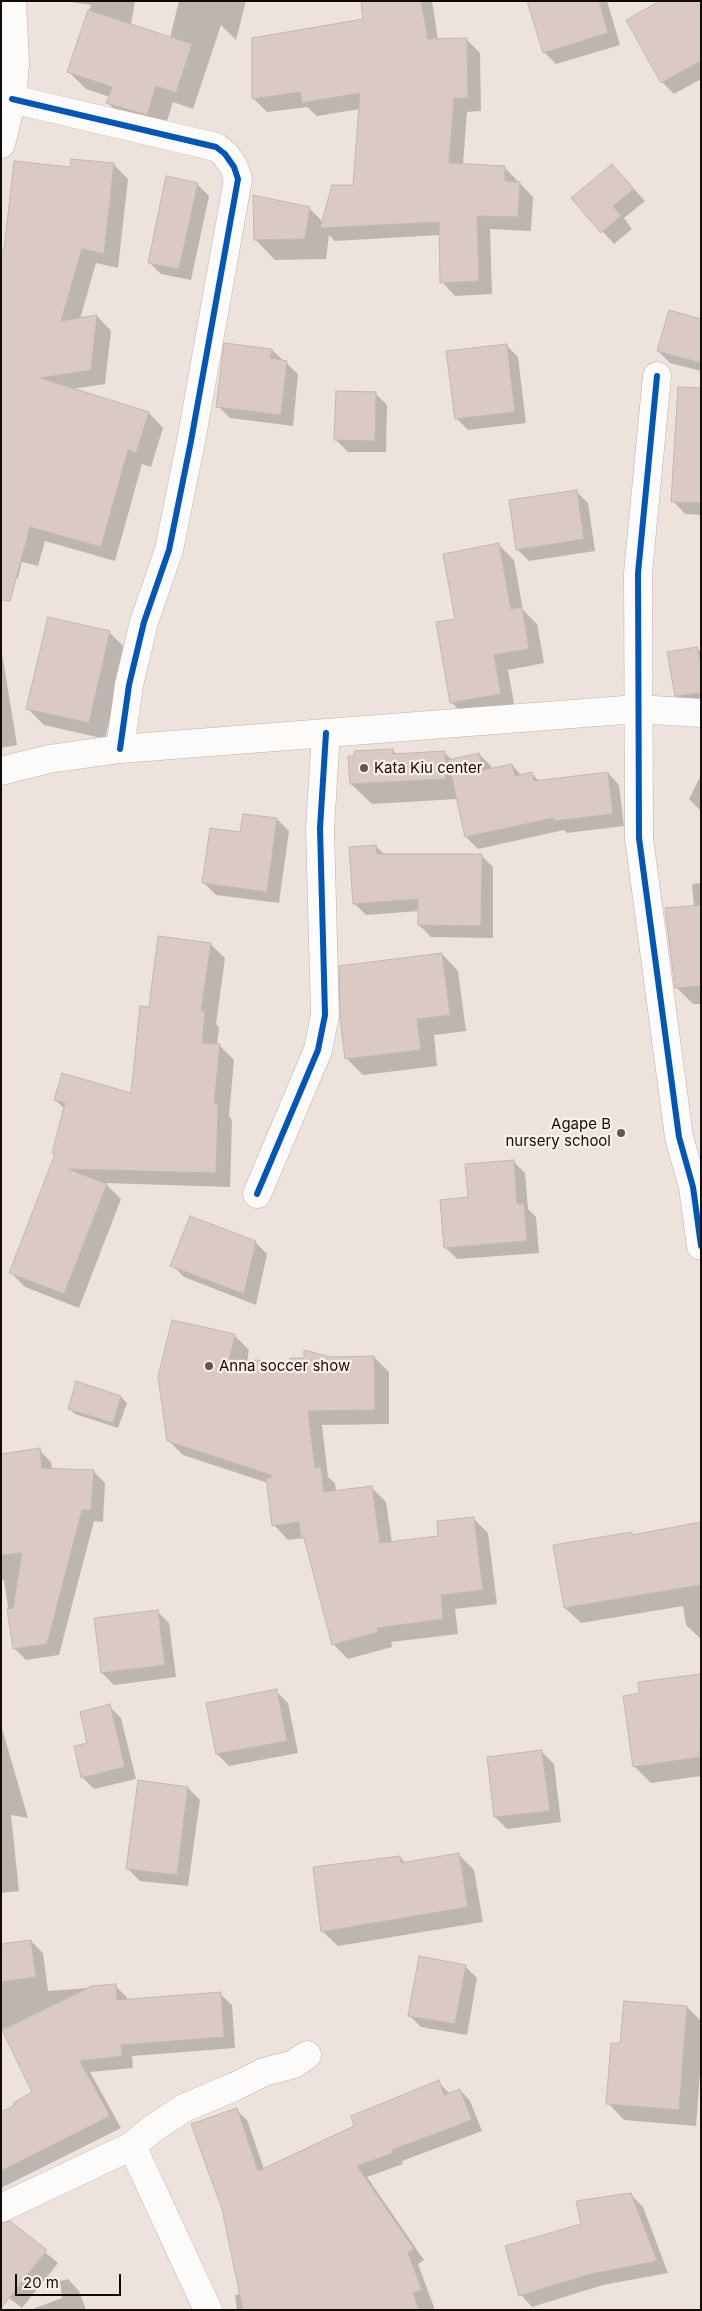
<!DOCTYPE html>
<html>
<head>
<meta charset="utf-8">
<style>
  body { margin:0 }
  #map { position:relative; width:702px; height:2311px; overflow:hidden; background:#ede3dc; font-family:Inter,sans-serif }
  canvas { display:block }
  .frame { position:absolute; inset:0; border:2px solid #110c08; pointer-events:none }
  .scale { position:absolute; left:15px; top:2274px; width:106px; height:22px; box-sizing:border-box; border:2px solid #110c08; border-top:0; padding-left:6px; font-size:15px; line-height:18px; white-space:nowrap; color:#110c08; -webkit-text-stroke:4px #fef0e7; paint-order:stroke }
</style>
</head>
<body>
<div id="map">
<canvas width="702" height="2311"></canvas>
<div class="frame"></div>
<div class="scale">20 m</div>
</div>
<script>
const c = document.querySelector('canvas').getContext('2d');
c.lineJoin = 'round';
function fillPath(path, color) { c.fillStyle = color; c.fill(path, 'evenodd'); }
const toPath = rows => new Path2D(rows.map(r => 'M' + r).join(''));
function trace(path, color, width, dash) { c.strokeStyle = color; c.lineWidth = width; c.lineCap = dash ? 'butt' : 'round'; c.setLineDash(dash || []); c.stroke(path); }
function label(font, color, halo, rows, align = 'center') {
  c.font = font + ' Inter,sans-serif'; c.lineWidth = 4.5; c.setLineDash([]); c.textBaseline = 'middle'; c.strokeStyle = halo; c.fillStyle = color; for (const [text, x, y, turn = 0] of rows) {
    c.save(); c.translate(x, y); c.rotate((+turn || 0) * Math.PI / 180); c.textAlign = isNaN(turn) ? turn : align; if (halo) c.strokeText(text, 0, 0); c.fillText(text, 0, 0); c.restore();
  }
}
fillPath(toPath([
  [65,1,135,1,131,25,170,38,179,1,246,1,236,40,221,25,193,109,173,102,164,131,125,119,108,103,110,97,86,89,69,72,91,5],
  [362,1,432,1,438,40,466,39,480,53,481,111,467,112,463,165,504,167,533,197,531,231,490,229,492,294,455,296,442,282,440,235,335,241,329,235,326,259,275,260,255,239,309,208,323,222,354,186,360,109,317,116,307,107,267,112,254,99,365,20],
  [529,1,607,1,620,45,556,64,544,52],
  [701,1,701,79,674,94,662,82],
  [113,164,128,179,118,268,96,263,80,319,97,316,111,331,105,384,72,389,149,413,163,428,151,467,142,464,115,561,45,541,38,566,22,562,18,578,1,573,5,252,71,168],
  [612,165,645,201,624,218,632,229,614,244,573,198],
  [197,184,209,196,191,280,161,274,149,262],
  [701,320,701,371,670,363,658,351],
  [506,345,518,357,526,423,468,430,456,418],
  [272,350,298,374,293,426,230,418,218,406],
  [375,393,387,405,386,452,348,452,336,440],
  [701,410,701,515,685,514,673,501],
  [576,491,588,503,595,551,529,561,517,549],
  [499,545,514,560,523,610,537,624,544,663,508,670,515,709,466,717,451,702,456,620],
  [109,632,126,649,105,739,44,725,27,708],
  [1,647,17,745,1,748],
  [697,648,701,652,701,706,688,707,676,695],
  [393,750,397,755,444,752,452,760,479,754,491,766,491,770,512,765,522,776,532,774,540,782,608,773,619,785,624,826,567,833,564,830,478,849,466,837,458,799,372,804,351,784],
  [701,775,701,811,689,799],
  [277,819,289,831,279,903,216,895,204,883,241,833],
  [376,846,385,855,481,855,493,867,493,938,431,937,419,925,419,911,366,915,354,903],
  [701,883,701,1004,693,1004,676,987,694,907,692,884],
  [210,944,225,958,216,1024,219,1027,217,1045,220,1046,234,1060,229,1116,232,1120,230,1187,105,1183,121,1199,79,1308,25,1287,11,1273,56,1155,53,1153,65,1109,55,1100,132,1094,150,1008],
  [442,954,458,971,466,1031,434,1035,437,1066,363,1075,346,1058],
  [1,1158,2,1159,1,1208],
  [513,1161,525,1173,528,1209,536,1217,539,1253,457,1259,445,1247,470,1199],
  [255,1242,267,1254,256,1305,184,1277,172,1265],
  [173,1321,235,1336,249,1350,247,1362,291,1370,331,1358,374,1357,389,1372,389,1424,322,1425,328,1477,335,1483,336,1492,371,1487,386,1502,392,1543,440,1537,473,1518,488,1533,497,1604,455,1609,458,1634,391,1642,392,1647,348,1659,333,1644,306,1541,303,1538,288,1540,274,1525,268,1483,183,1455,168,1440],
  [121,1397,127,1403,118,1428,75,1414,69,1408],
  [39,1450,51,1462,52,1469,93,1471,105,1483,103,1522,94,1521,59,1655,26,1660,14,1648,4,1580,1,1580,1,1455],
  [701,1525,701,1639,686,1625,683,1606,581,1623,565,1608,555,1546,631,1533,634,1536],
  [157,1611,169,1623,176,1677,114,1685,102,1673,95,1619],
  [701,1675,701,1776,651,1783,634,1766,641,1694],
  [276,1691,288,1703,298,1753,229,1766,217,1754,208,1704],
  [109,1706,121,1718,136,1779,94,1789,82,1777,89,1744],
  [1,1725,28,1818,11,1815,19,1891,1,1893],
  [542,1752,554,1764,561,1822,507,1829,495,1817],
  [188,1788,200,1800,188,1886,140,1881,128,1869],
  [459,1855,474,1870,483,1922,338,1946,322,1931,400,1857,406,1863],
  [31,1941,43,1953,48,1991,115,1986,127,1997,127,2000,220,1994,232,2005,235,2048,132,2056,133,2068,90,2072,121,2128,1,2188,1,2114,16,2106,34,2093,1,2026,1,1945],
  [465,1966,477,1978,467,2035,421,2027,409,2015],
  [687,2007,701,2021,701,2060,696,2126,624,2120,608,2103,622,2045],
  [438,2082,450,2094,460,2090,470,2101,482,2131,402,2161,403,2164,367,2177,424,2260,418,2264,435,2310,237,2310,235,2295,241,2294,236,2110,247,2120,264,2169,356,2126],
  [631,2195,643,2207,668,2273,603,2285,532,2307,521,2295,583,2225],
  [10,2223,58,2263,22,2308,1,2292],
  [68,2279,79,2291,86,2310,30,2310,62,2298,60,2281]
]), '#0003');
const building = toPath([
  [361,1,421,1,428,39,467,38,468,98,454,98,449,163,505,166,505,181,520,182,518,217,477,216,479,281,440,283,439,222,320,228,332,185,353,185,360,93,302,103,300,92,252,99,252,38,363,19,361,1],
  [527,1,599,1,608,33,543,53,527,1],
  [660,1,701,1,701,61,661,83,626,20,660,1],
  [88,10,192,44,176,93,156,86,147,115,106,103,112,87,67,72,88,10],
  [71,159,114,163,104,254,82,249,61,321,97,315,91,370,40,378,149,412,136,453,128,450,101,547,30,527,10,601,1,600,1,249,4,250,14,161,70,167,71,159],
  [612,164,634,189,613,206,621,216,601,233,571,198,612,164],
  [166,176,198,183,179,269,148,263,166,176],
  [253,195,310,207,305,239,254,240,253,195],
  [669,310,701,319,701,363,657,351,669,310],
  [224,343,272,349,270,358,287,361,281,415,216,407,224,343],
  [507,344,515,412,455,419,446,351,507,344],
  [678,387,701,388,701,503,671,502,678,387],
  [336,391,376,392,375,441,334,440,336,391],
  [577,490,584,539,516,550,509,500,577,490],
  [499,543,511,609,522,607,529,649,494,655,501,694,450,703,436,622,455,619,443,554,499,543],
  [48,617,110,631,89,723,26,709,48,617],
  [697,647,701,667,701,693,675,696,667,652,697,647],
  [393,749,393,754,445,751,446,779,350,784,348,756,354,756,354,751,393,749],
  [479,753,483,770,512,764,515,776,532,772,534,781,608,772,613,814,554,821,553,818,465,837,448,760,479,753],
  [243,814,277,818,267,892,202,883,210,828,240,832,243,814],
  [376,845,377,854,482,854,481,926,418,925,418,899,353,904,349,847,376,845],
  [701,905,701,986,675,988,665,908,701,905],
  [158,936,211,943,201,1011,205,1011,202,1043,220,1044,214,1104,218,1104,216,1173,68,1169,107,1184,64,1294,9,1273,55,1154,52,1153,65,1103,54,1100,62,1073,131,1093,140,1006,149,1007,158,936],
  [442,953,450,1015,417,1019,421,1050,345,1059,340,1019,339,966,442,953],
  [514,1160,517,1204,524,1204,527,1241,444,1248,440,1200,468,1197,465,1164,514,1160],
  [190,1216,256,1241,244,1294,170,1266,190,1216],
  [172,1320,235,1334,229,1362,257,1360,290,1368,290,1358,304,1358,304,1350,331,1357,374,1356,375,1410,308,1411,315,1468,321,1467,324,1492,372,1486,380,1543,438,1536,437,1521,474,1517,483,1590,441,1595,443,1619,377,1628,378,1632,332,1645,304,1538,301,1538,299,1522,272,1526,266,1478,271,1478,271,1475,167,1441,158,1377,172,1320],
  [76,1381,121,1396,113,1423,68,1409,76,1381],
  [40,1448,42,1468,94,1470,91,1510,82,1510,47,1644,13,1649,7,1609,13,1608,22,1553,1,1555,1,1454,40,1448],
  [701,1522,701,1585,564,1608,553,1545,632,1532,632,1535,701,1522],
  [158,1610,165,1665,101,1673,94,1618,158,1610],
  [701,1674,700,1757,633,1767,623,1696,639,1693,638,1682,701,1674],
  [277,1689,287,1741,216,1754,206,1703,277,1689],
  [110,1704,125,1767,81,1778,74,1746,87,1743,80,1712,110,1704],
  [542,1750,550,1811,494,1817,487,1757,542,1750],
  [138,1780,188,1787,177,1875,126,1869,138,1780],
  [459,1853,468,1907,321,1932,313,1867,400,1856,401,1863,459,1853],
  [31,1940,36,1977,1,1982,1,1944,31,1940],
  [419,1956,466,1965,455,2024,408,2016,419,1956],
  [116,1984,117,2000,221,1992,224,2037,121,2045,122,2056,80,2061,110,2116,1,2171,1,2112,14,2106,13,2103,32,2092,2,2030,92,1986,116,1984],
  [624,2001,687,2006,679,2110,606,2104,611,2043,620,2043,624,2001],
  [439,2080,444,2095,460,2089,472,2120,392,2150,393,2153,357,2166,414,2249,408,2253,422,2290,413,2293,419,2310,243,2310,222,2209,191,2124,237,2108,258,2171,354,2126,351,2116,439,2080],
  [631,2193,657,2261,591,2274,519,2296,505,2246,581,2224,576,2201,631,2193],
  [10,2221,47,2250,1,2308,1,2223,10,2221]
]);
fillPath(building, '#dacac3');
trace(building, '#c0b8b3', 1);
const minor = toPath([
  [12,99,216,147,225,154,234,167,238,179,191,441,169,550,144,622,129,685,120,749],
  [1,144,12,99,15,64,12,1],
  [657,376,638,573,639,838,679,1137,693,1187,701,1246],
  [1,771,49,759,120,749,637,709,701,713],
  [257,1194,318,1050,325,1015,320,828,326,733],
  [132,2146,208,2310],
  [1,2208,132,2146,152,2129,184,2108,234,2087,264,2072,294,2064,307,2055]
]);
trace(minor, '#bab3ad', 29);
trace(minor, '#fcfbfa', 28);
trace(toPath([
  [12,99,216,147,225,154,234,167,238,179,191,441,169,550,144,622,129,685,120,749],
  [657,376,638,573,639,838,679,1137,693,1187,701,1246],
  [257,1194,318,1050,325,1015,320,828,326,733]
]), '#0057b8', 6);
for (const [x, y, r, color] of [
  [364,768,5,"#5e5752"],
  [621,1133,5,"#5e5752"],
  [209,1366,5,"#5e5752"]
]) { const dot = new Path2D(); dot.arc(x, y, r, 0, 2 * Math.PI); c.fillStyle = color; c.fill(dot); trace(dot, '#fef0e7', 2); }
label('15px', '#110c08', '#fef0e7', [
  ["Kata Kiu center",374,768],
  ["Agape B",611,1124,"right"],
  ["nursery school",611,1141,"right"],
  ["Anna soccer show",219,1366]
], 'left');
</script>
</body>
</html>
